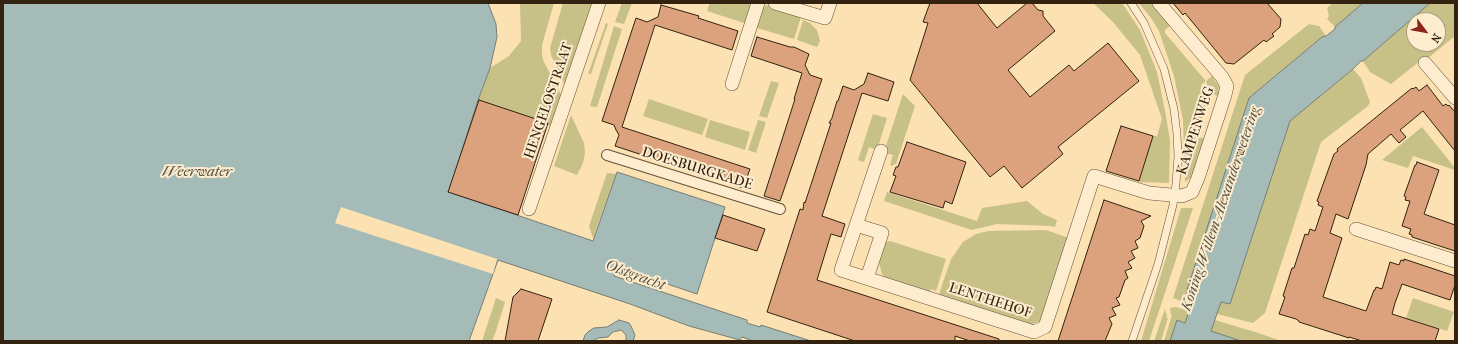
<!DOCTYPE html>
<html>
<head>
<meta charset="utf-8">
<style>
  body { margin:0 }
  #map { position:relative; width:1458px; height:344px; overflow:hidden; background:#fce1b3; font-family:"IM FELL French Canon",serif }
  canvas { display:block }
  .frame { position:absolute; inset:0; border:4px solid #32220f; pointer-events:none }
  .north { position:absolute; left:1406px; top:12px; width:40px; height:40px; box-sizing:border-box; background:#fdecce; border:1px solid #ac9b82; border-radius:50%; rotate:122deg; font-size:11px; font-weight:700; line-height:16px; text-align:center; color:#32220f }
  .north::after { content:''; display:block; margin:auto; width:14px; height:18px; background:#8f2418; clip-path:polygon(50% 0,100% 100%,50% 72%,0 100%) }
</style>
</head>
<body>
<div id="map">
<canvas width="1458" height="344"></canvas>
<div class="frame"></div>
<div class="north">N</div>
</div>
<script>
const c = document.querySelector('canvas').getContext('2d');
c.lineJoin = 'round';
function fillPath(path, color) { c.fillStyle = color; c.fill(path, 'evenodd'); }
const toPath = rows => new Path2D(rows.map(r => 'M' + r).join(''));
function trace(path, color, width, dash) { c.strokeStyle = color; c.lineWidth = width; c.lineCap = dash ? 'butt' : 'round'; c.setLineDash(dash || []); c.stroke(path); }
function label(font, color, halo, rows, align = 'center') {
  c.font = font + ' "IM FELL French Canon",serif'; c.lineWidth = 4; c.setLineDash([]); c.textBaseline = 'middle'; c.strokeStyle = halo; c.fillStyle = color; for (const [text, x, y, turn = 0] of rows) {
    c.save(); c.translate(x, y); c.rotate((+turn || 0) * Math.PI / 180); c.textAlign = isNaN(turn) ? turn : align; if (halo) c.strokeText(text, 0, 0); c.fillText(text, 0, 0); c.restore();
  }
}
fillPath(toPath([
  [520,3,554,3,542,45,542,53,543,60,563,99,554,127,477,103,490,68,509,56,521,41],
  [563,3,596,3,567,90,551,55,550,48],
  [622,3,632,3,624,24,615,22],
  [710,3,750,3,751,4,747,24,707,11],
  [1093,3,1122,3,1140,30,1157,72,1165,111,1170,140,1169,183,1139,182,1153,136,1157,136,1162,119,1140,55,1113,22],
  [1139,3,1153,3,1171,25,1165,30,1165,33,1205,80,1205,82,1201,85,1202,93,1210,93,1206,81,1212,76,1219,87,1218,96,1210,93,1196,136,1205,139,1191,180,1190,178,1185,182,1183,120,1174,76,1159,31,1151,18],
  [1333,3,1363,3,1335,27,1327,19,1329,16,1327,8],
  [1430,3,1455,3,1455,36,1427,59,1425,57,1391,84,1370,72,1363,61],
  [1414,20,1438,20,1438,44,1414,44],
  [766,5,801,17,794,39,754,27,764,7,765,7],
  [803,20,810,23,817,30,820,41,817,47,797,40],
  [606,23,608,24,591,74,588,74],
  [1309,24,1319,26,1326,36,1322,37,1249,98,1187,290,1194,293,1191,305,1173,298,1245,75],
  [614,26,622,29,597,107,590,106],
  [1353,69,1361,78,1370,102,1368,106,1321,142,1265,313,1253,323,1217,314,1221,301,1230,304,1290,121],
  [771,81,779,83,767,118,759,116],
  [903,94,915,106,896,164,894,164,893,166,890,165,893,155,885,153,885,149],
  [649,99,708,119,702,135,643,116],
  [873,114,887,118,877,150,869,147,864,162,858,160],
  [571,115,584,143,585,153,583,163,577,175,554,166],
  [710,120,750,132,745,150,705,137],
  [758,120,766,122,756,153,748,150],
  [1422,127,1455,168,1455,170,1413,156,1408,168,1382,160],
  [607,173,616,174,593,238,589,226],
  [887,192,977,221,982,208,1027,201,1043,214,1057,220,1055,227,1050,226,997,224,972,230,884,201],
  [1181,208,1193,208,1149,341,1141,341],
  [1046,230,1069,238,1042,319,1038,322,1028,325,938,297,951,259,963,242,976,234,988,231],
  [890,241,946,259,936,291,931,289,929,294,886,279,882,274,878,259,884,242],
  [496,298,505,302,496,331,492,341,482,341],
  [1413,298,1454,312,1447,331,1406,318],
  [1176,307,1189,311,1185,323,1177,320,1170,341,1164,341,1172,315,1171,314,1170,308],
  [1165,309,1167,316,1166,318,1168,318,1161,341,1154,341],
  [1215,320,1255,332,1282,341,1241,341,1211,331]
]), '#c7c187');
const water = toPath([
  [3,3,488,3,496,24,497,37,490,68,477,103,449,192,593,241,617,172,725,207,697,294,617,267,614,276,747,320,747,323,760,327,761,325,811,341,753,341,742,337,740,340,689,326,630,304,498,260,469,341,3,341,3,3],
  [1363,3,1430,3,1363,61,1361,61,1353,69,1290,121,1230,304,1221,302,1211,331,1241,341,1170,341,1177,320,1185,323,1189,311,1194,293,1187,290,1249,98,1322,37,1326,36,1335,29,1335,27,1363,3],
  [619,320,629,323,631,326,635,335,633,341,626,341,626,335,621,330,613,332,608,337,598,338,593,341,583,341,585,335,589,331,594,328,607,327,619,320]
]);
fillPath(water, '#a4bbb8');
trace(water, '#767e74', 1);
fillPath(toPath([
  [341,207,497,259,493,274,335,223]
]), '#fce1b3');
const building = toPath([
  [930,3,977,3,997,28,1027,3,1032,3,1038,10,1043,11,1043,16,1055,31,1008,70,1030,97,1069,65,1074,71,1108,43,1139,81,1058,147,1063,154,1022,188,1004,166,990,177,910,80,928,23,923,22,930,3],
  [1173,3,1267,3,1281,19,1280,27,1272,34,1274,36,1266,42,1264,40,1234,64,1226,63,1185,13,1183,15,1173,3],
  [661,5,699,16,698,18,738,31,732,50,655,25,622,127,750,169,743,188,615,146,619,135,616,130,614,125,602,121,636,18,647,22,658,17,661,5],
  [757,37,790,47,794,47,809,54,805,65,810,75,822,79,780,201,764,196,795,99,794,99,802,73,751,56,757,37],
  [868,73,894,82,888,101,862,93,822,216,845,224,841,237,831,234,817,280,999,339,999,341,970,341,955,336,955,341,855,341,767,312,800,209,803,210,804,202,805,203,831,123,829,123,832,118,837,101,838,101,843,86,854,90,864,84,868,73],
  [1427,85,1443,106,1446,104,1448,106,1449,105,1455,112,1455,151,1423,111,1400,130,1406,137,1399,143,1391,134,1368,154,1366,165,1348,219,1336,214,1330,233,1342,238,1323,297,1366,311,1374,290,1375,290,1376,287,1382,289,1390,262,1399,265,1401,260,1404,261,1404,259,1455,276,1455,285,1450,300,1402,284,1395,303,1392,314,1439,329,1435,341,1362,341,1349,337,1349,338,1299,322,1299,321,1296,319,1279,314,1285,297,1283,296,1292,268,1294,268,1305,234,1308,235,1310,229,1315,231,1323,207,1318,205,1319,202,1317,201,1334,154,1338,151,1337,149,1412,88,1413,89,1416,87,1419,91,1427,85],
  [479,100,548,123,518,215,448,192,479,100],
  [1121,126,1153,136,1139,181,1106,171,1121,126],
  [907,142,966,162,952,204,945,201,943,208,890,192,896,176,893,175,896,167,898,167,907,142],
  [1417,162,1439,170,1424,214,1455,225,1455,251,1412,237,1412,235,1409,234,1411,229,1402,226,1410,201,1405,200,1406,197,1404,196,1415,165,1416,165,1417,162],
  [1104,200,1151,216,1141,221,1144,226,1140,238,1135,241,1138,248,1131,251,1135,258,1128,262,1132,268,1125,271,1128,278,1125,280,1119,297,1116,298,1120,305,1112,308,1116,315,1109,318,1112,324,1105,341,1058,341,1104,200],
  [723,215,765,229,757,251,715,238,723,215],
  [521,289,552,299,538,341,505,341,513,297,521,289]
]);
fillPath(building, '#dba27d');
trace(building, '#32220f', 1);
const service = toPath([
  [1131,3,1144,23,1164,69,1174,109,1177,134,1178,156,1176,184,1173,205,1158,264,1132,341]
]);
const pedestrian = toPath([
  [607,155,780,209]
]);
const minor = toPath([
  [775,3,825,18,830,3],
  [1425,63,1455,98],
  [732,84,758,3],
  [881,151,841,270,1034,332,1045,327,1094,176,1149,193,1182,196,1192,192,1198,178,1225,95,1227,86,1222,77,1159,3],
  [529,209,599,3],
  [856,225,882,233,867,278],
  [1356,229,1455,261]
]);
trace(service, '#645238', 8);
trace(pedestrian, '#645238', 12);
trace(minor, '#645238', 14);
trace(service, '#fdecce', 7);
trace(pedestrian, '#fdecce', 10);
trace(minor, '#fdecce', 13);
label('14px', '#32220f', '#fdecce', [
  ["HENGELOSTRAAT",549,101,-71],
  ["KAMPENWEG",1196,131,-72],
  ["DOESBURGKADE",697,169,17],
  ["LENTHEHOF",990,301,18]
]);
label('italic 15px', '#545042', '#fdecce', [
  ["Weerwater",197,172],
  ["Koning Willem-Alexanderwetering",1221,209,-71],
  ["Olstgracht",635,276,20]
]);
</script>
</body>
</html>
